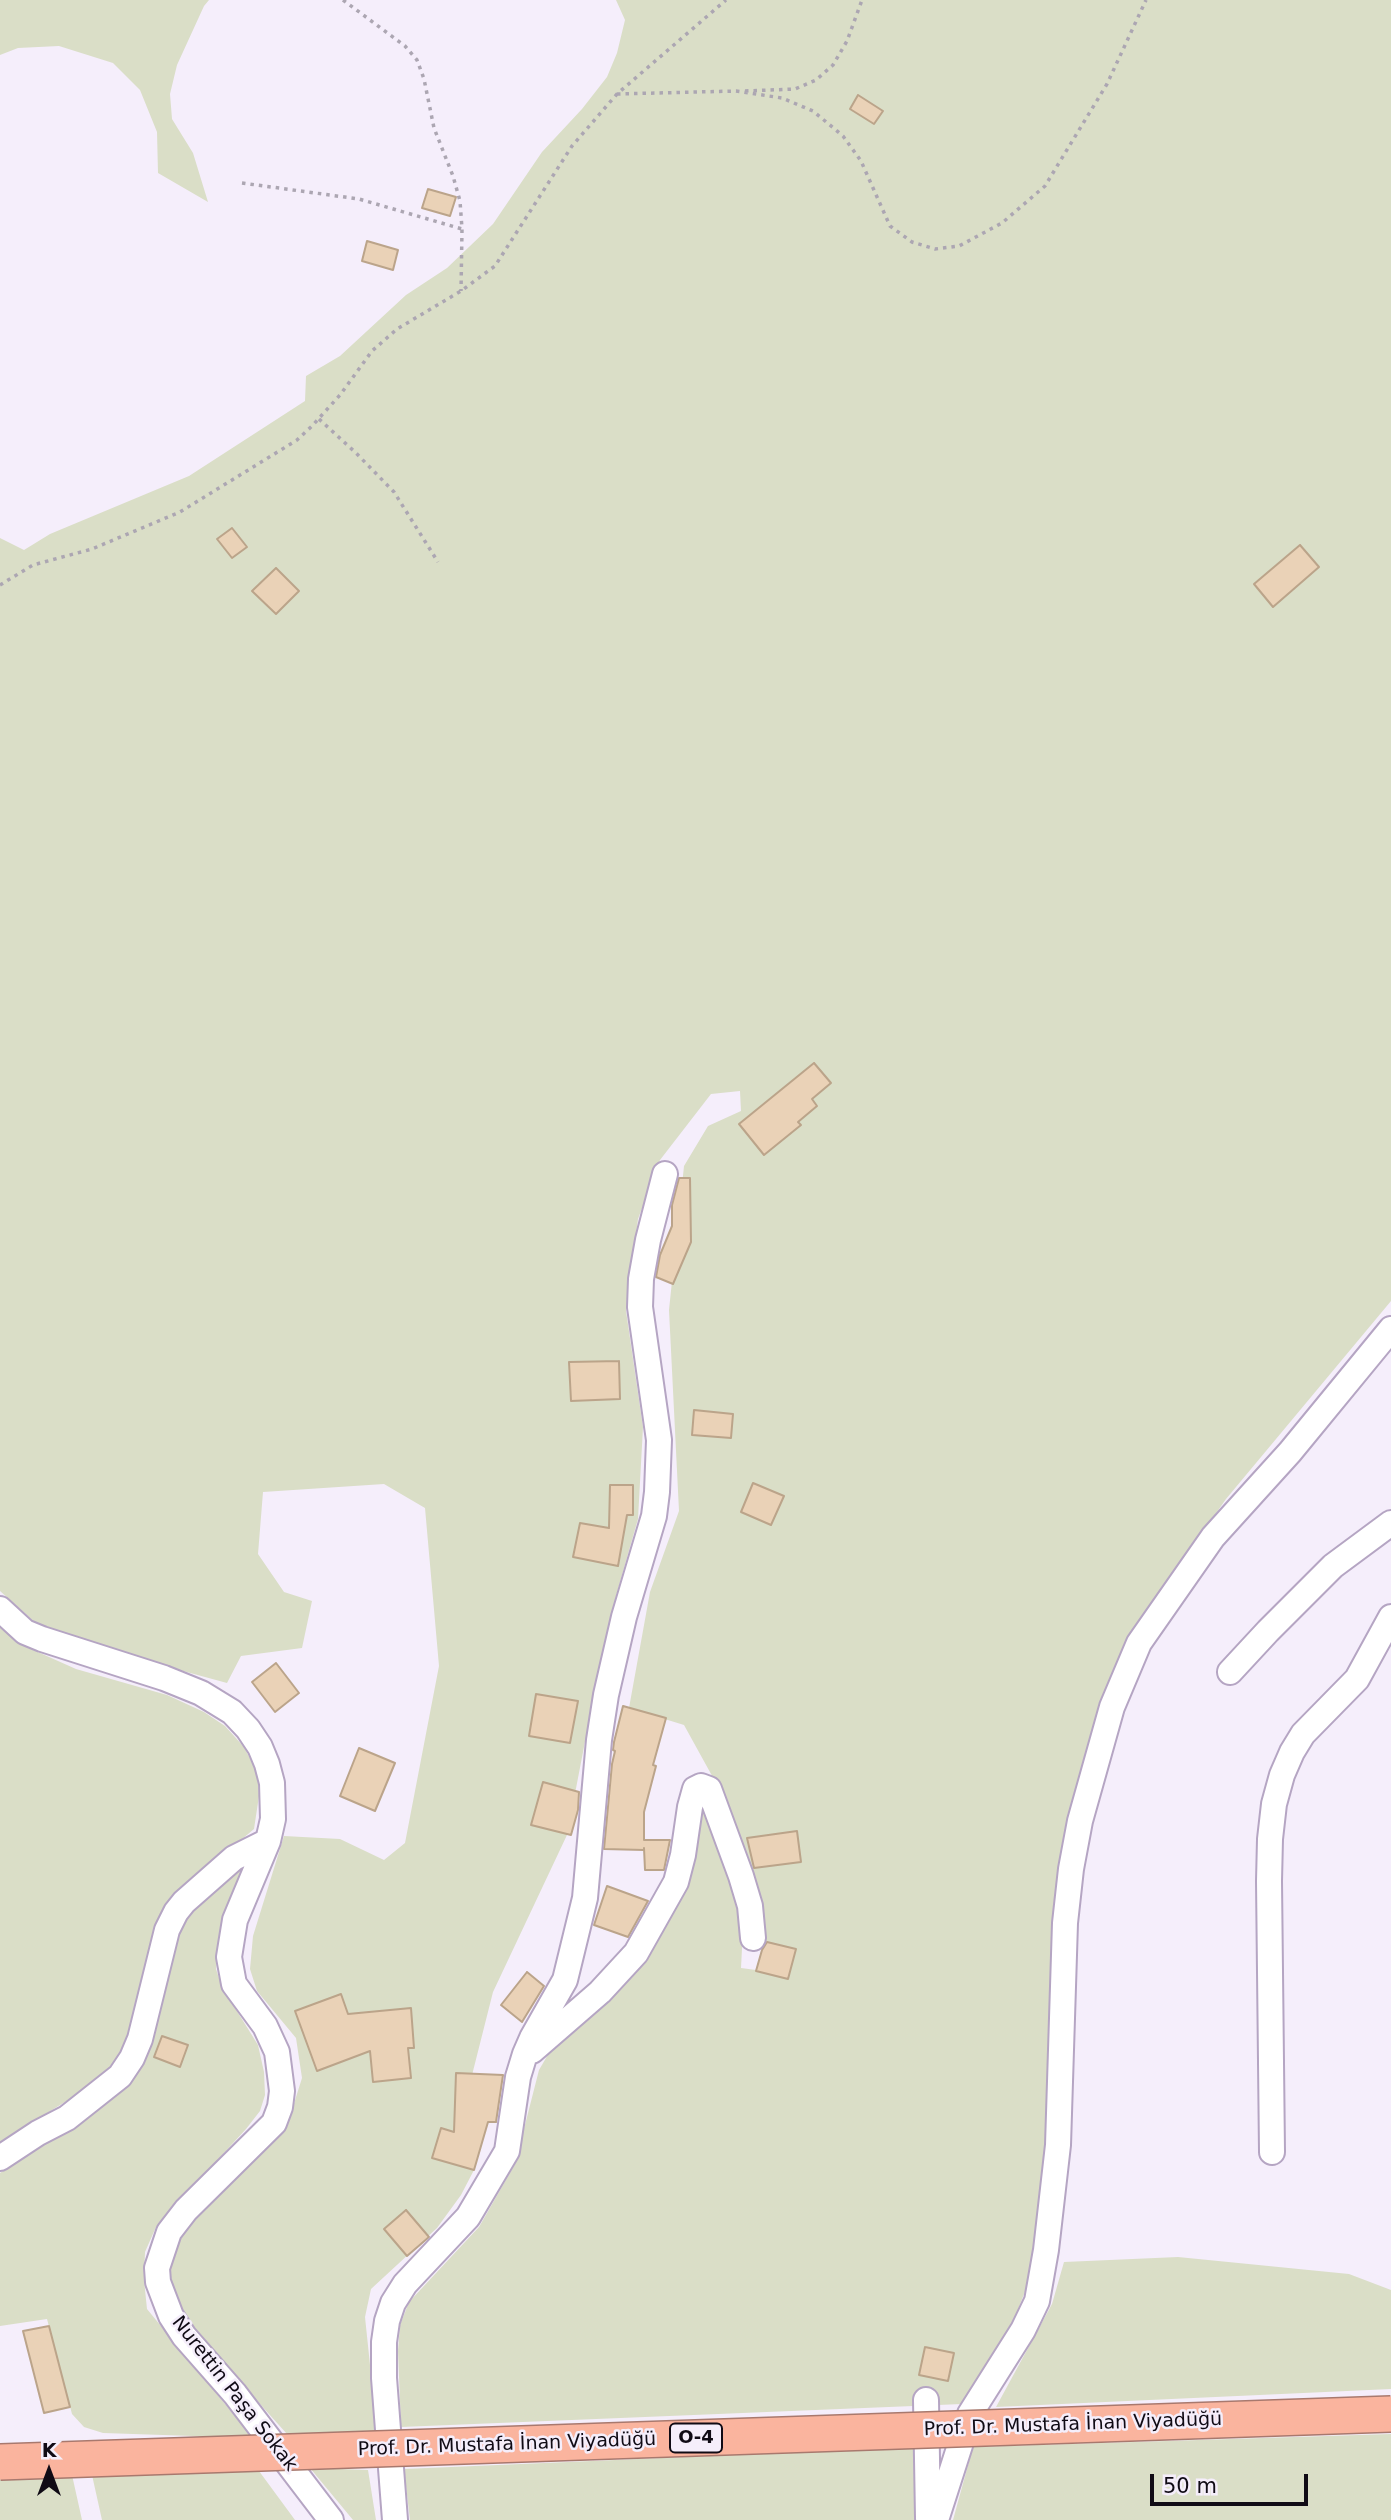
<!DOCTYPE html>
<html>
<head>
<meta charset="utf-8">
<style>
  body { margin:0 }
  #map { position:relative; width:1391px; height:2520px; overflow:hidden; background:#f5eefb; font-family:"DejaVu Sans",sans-serif }
  canvas { display:block }
  .north { position:absolute; left:14px; top:2436px; width:70px; height:70px; -webkit-text-stroke:5px #f5eefb; paint-order:stroke; rotate:0deg; font-size:19px; font-weight:700; line-height:28px; text-align:center; color:#100b15 }
  .north::after { content:''; display:block; margin:auto; width:24px; height:32px; background:#100b15; clip-path:polygon(50% 0,100% 100%,50% 72%,0 100%) }
  .scale { position:absolute; left:1150px; top:2474px; width:158px; height:32px; box-sizing:border-box; border:4px solid #100b15; border-top:0; padding-left:9px; font-size:21px; line-height:24px; white-space:nowrap; color:#100b15; -webkit-text-stroke:5px #f5eefb; paint-order:stroke }
</style>
</head>
<body>
<div id="map">
<canvas width="1391" height="2520"></canvas>
<div class="north">K</div>
<div class="scale">50 m</div>
</div>
<script>
const c = document.querySelector('canvas').getContext('2d');
c.lineJoin = 'round';
function fillPath(path, color) { c.fillStyle = color; c.fill(path, 'evenodd'); }
const toPath = rows => new Path2D(rows.map(r => 'M' + r).join(''));
function trace(path, color, width, dash) { c.strokeStyle = color; c.lineWidth = width; c.lineCap = dash ? 'butt' : 'round'; c.setLineDash(dash || []); c.stroke(path); }
function label(font, color, halo, rows, align = 'center') {
  c.font = font + ' "DejaVu Sans",sans-serif'; c.lineWidth = 5; c.setLineDash([]); c.textBaseline = 'middle'; c.strokeStyle = halo; c.fillStyle = color; for (const [text, x, y, turn = 0] of rows) {
    c.save(); c.translate(x, y); c.rotate((+turn || 0) * Math.PI / 180); c.textAlign = isNaN(turn) ? turn : align; if (halo) c.strokeText(text, 0, 0); c.fillText(text, 0, 0); c.restore();
  }
}
fillPath(toPath([
  [0,0,209,0,204,6,177,65,170,94,172,119,193,153,208,202,158,173,157,132,140,90,113,63,59,46,18,48,0,55],
  [616,0,1391,0,1391,1301,1226,1499,1135,1629,1110,1679,1088,1750,1053,1978,1046,2145,1036,2237,1028,2284,1017,2312,1005,2335,962,2404,401,2427,398,2351,400,2325,409,2302,479,2227,515,2164,539,2070,553,2046,592,2016,623,1982,702,1802,732,1867,743,1929,741,1968,756,1970,764,1941,716,1783,684,1725,629,1708,650,1592,679,1511,669,1310,684,1166,708,1126,741,1111,740,1091,711,1094,660,1160,638,1219,626,1311,643,1427,638,1519,616,1596,594,1695,567,1835,493,1992,469,2087,488,2117,474,2170,461,2195,437,2228,371,2289,365,2317,377,2432,287,2434,205,2343,184,2314,174,2293,169,2275,172,2253,179,2233,279,2136,291,2113,302,2078,296,2038,257,1991,250,1969,253,1936,284,1836,340,1839,384,1860,405,1843,439,1666,425,1508,384,1484,263,1492,258,1554,284,1592,312,1601,302,1648,241,1656,227,1683,106,1650,37,1624,0,1591,0,538,24,550,50,534,189,476,305,401,306,376,340,356,406,295,447,268,493,224,542,152,582,109,607,77,617,53,625,20],
  [0,1622,22,1645,76,1669,167,1695,204,1712,225,1726,244,1747,257,1772,259,1796,254,1829,184,1888,136,2028,116,2064,99,2081,0,2142],
  [246,1866,222,1922,216,1969,222,1987,258,2045,264,2072,265,2095,260,2111,246,2129,156,2227,145,2252,144,2280,147,2309,253,2438,103,2433,84,2427,72,2414,47,2319,0,2326,0,2173,122,2088,182,1916,229,1872],
  [1178,2257,1349,2274,1391,2290,1391,2389,996,2407,1052,2304,1064,2262],
  [1391,2434,1391,2520,953,2520,973,2447],
  [919,2447,920,2520,410,2520,404,2469],
  [310,2468,368,2470,376,2520,353,2520],
  [0,2470,72,2475,82,2520,0,2520],
  [259,2471,295,2520,102,2520,92,2475]
]), '#dadec7');
const building = toPath([
  [858,95,883,111,874,124,850,109,858,95],
  [428,189,456,197,450,216,422,208,428,189],
  [367,241,398,250,393,270,362,261,367,241],
  [232,528,247,547,232,558,217,539,232,528],
  [1300,545,1319,567,1273,607,1254,584,1300,545],
  [276,568,299,591,276,614,252,591,276,568],
  [814,1063,831,1083,812,1099,817,1106,798,1122,801,1125,764,1155,739,1124,814,1063],
  [679,1178,690,1178,691,1242,673,1284,656,1277,660,1255,672,1226,672,1205,679,1178],
  [619,1361,620,1399,571,1401,569,1362,619,1361],
  [694,1410,733,1414,731,1438,692,1435,694,1410],
  [753,1483,784,1496,771,1525,741,1512,753,1483],
  [610,1485,633,1485,633,1515,627,1515,618,1566,573,1557,580,1523,609,1528,610,1485],
  [276,1663,299,1693,275,1712,252,1682,276,1663],
  [536,1694,578,1701,570,1743,529,1736,536,1694],
  [623,1706,666,1718,653,1765,656,1766,644,1812,644,1840,670,1840,664,1870,645,1870,644,1848,644,1850,604,1849,612,1764,615,1751,613,1750,614,1742,623,1706],
  [359,1748,395,1763,375,1811,340,1796,359,1748],
  [543,1782,579,1792,578,1810,571,1835,531,1825,543,1782],
  [797,1831,801,1862,754,1868,747,1838,797,1831],
  [607,1886,648,1901,628,1937,594,1925,607,1886],
  [767,1942,796,1949,788,1979,756,1971,762,1950,767,1942],
  [527,1972,544,1986,522,2022,501,2005,527,1972],
  [341,1994,348,2014,411,2008,414,2048,408,2048,411,2078,373,2082,370,2051,317,2071,295,2011,341,1994],
  [162,2036,188,2045,180,2067,154,2057,162,2036],
  [456,2073,503,2075,496,2122,488,2122,474,2170,432,2158,441,2128,454,2132,456,2073],
  [406,2210,429,2237,407,2256,384,2229,406,2210],
  [49,2326,70,2407,44,2413,23,2331,49,2326],
  [925,2347,954,2353,948,2381,919,2375,925,2347]
]);
fillPath(building, '#ead2b7');
trace(building, '#bba48a', 2);
const minor = toPath([
  [0,1609,25,1632,42,1639,164,1678,201,1693,232,1712,248,1729,260,1747,267,1764,272,1783,273,1819,268,1841,235,1920,229,1957,234,1984,265,2026,277,2052,282,2091,280,2107,274,2123,186,2210,169,2232,157,2268,158,2282,171,2316,184,2336,235,2394,331,2520],
  [1230,1672,1268,1631,1333,1566,1391,1523],
  [532,2051,600,1992,636,1953,676,1882,683,1855,690,1807,695,1789,701,1786,709,1789,741,1876,750,1906,753,1938],
  [1272,2152,1269,1881,1270,1839,1274,1804,1282,1775,1292,1752,1303,1734,1357,1679,1391,1617],
  [0,2158,38,2133,67,2118,120,2076,132,2058,140,2039,167,1930,176,1912,184,1902,234,1858,268,1841],
  [926,2400,928,2518],
  [395,2520,384,2378,384,2342,387,2321,393,2303,405,2284,468,2217,507,2151,518,2077,525,2054,532,2038,565,1980,585,1898,599,1740,606,1695,624,1617,654,1516,657,1492,659,1440,640,1307,641,1279,648,1240,665,1174],
  [936,2520,970,2414,1023,2330,1037,2301,1046,2250,1058,2145,1065,1923,1071,1869,1080,1821,1112,1707,1139,1643,1213,1537,1290,1452,1391,1329]
]);
trace(minor, '#b5a5c3', 28);
trace(toPath([
  [343,0,405,46,417,60,424,79,434,128,453,176,460,201,462,229,461,291],
  [745,91,795,89,816,80,833,65,847,41,862,0],
  [617,94,736,91,782,98,813,111,843,136,861,161,890,226,912,242,935,249,959,246,1002,223,1045,186,1107,84,1146,0],
  [242,183,359,199,462,229],
  [319,419,356,453,394,492,438,562],
  [0,585,33,565,92,549,180,512,297,440,312,426,340,395,372,351,397,329,461,291,495,266,572,146,617,94,726,0]
]), '#aca6b2', 3.5, [3.5, 5]);
trace(minor, '#fff', 24);
const highwayBridge = toPath([
  [0,2462,1391,2414]
]);
trace(highwayBridge, '#a8796e', 38, []);
trace(highwayBridge, '#fab49e', 35);
for (const [x, y, w] of [
  [696,2438,52]
]) { const box = new Path2D(); box.roundRect(x - w / 2, y - 14.5, w, 29, 5); c.fillStyle = '#f5eefb'; c.fill(box); trace(box, '#100b15', 2); }
label('bold 18px', '#100b15', null, [
  ["O-4",696,2438]
]);
label('19px', '#100b15', '#f5eefb', [
  ["Nurettin Paşa Sokak",234,2394,52],
  ["Prof. Dr. Mustafa İnan Viyadüğü",1073,2425,-2],
  ["Prof. Dr. Mustafa İnan Viyadüğü",507,2445,-2]
]);
</script>
</body>
</html>
